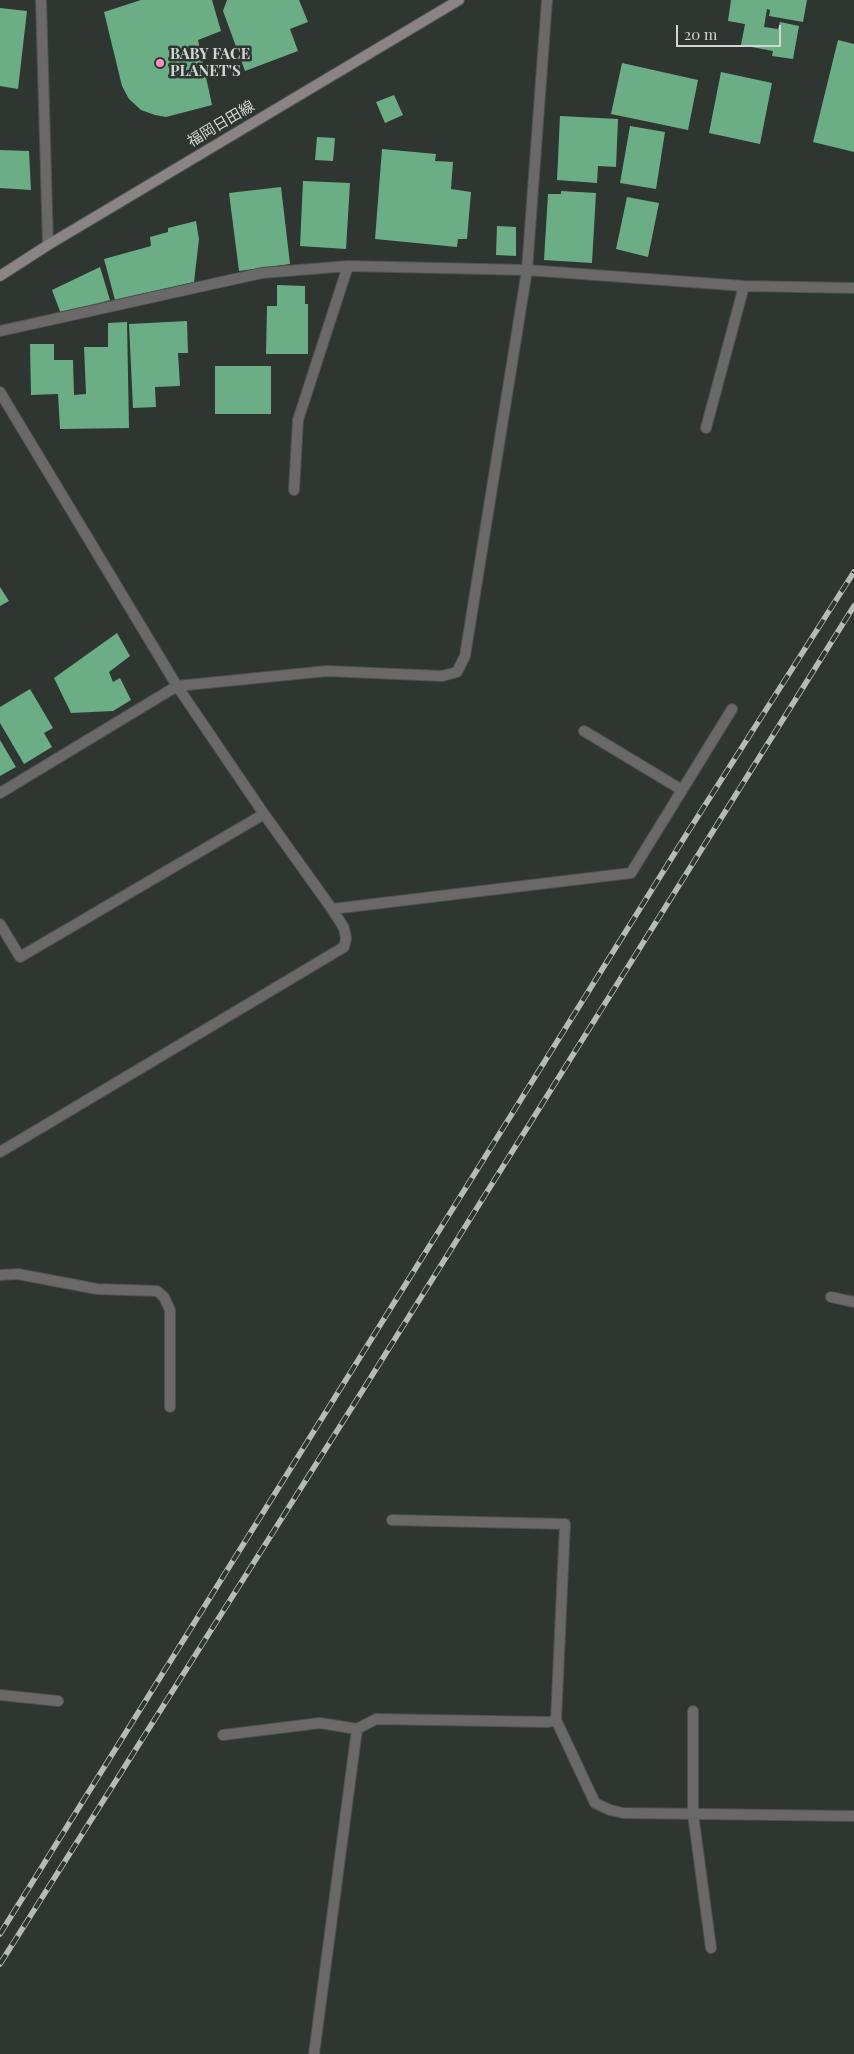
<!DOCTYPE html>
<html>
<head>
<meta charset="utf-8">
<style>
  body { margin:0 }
  #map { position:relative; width:854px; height:2054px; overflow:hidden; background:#2f3531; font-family:"Playfair Display",serif }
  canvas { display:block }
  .scale { position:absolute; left:676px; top:25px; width:105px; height:22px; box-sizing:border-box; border:2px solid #d2d6d3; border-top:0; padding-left:6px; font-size:15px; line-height:18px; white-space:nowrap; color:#d2d6d3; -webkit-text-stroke:4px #2f3531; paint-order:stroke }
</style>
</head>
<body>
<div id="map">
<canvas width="854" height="2054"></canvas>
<div class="scale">20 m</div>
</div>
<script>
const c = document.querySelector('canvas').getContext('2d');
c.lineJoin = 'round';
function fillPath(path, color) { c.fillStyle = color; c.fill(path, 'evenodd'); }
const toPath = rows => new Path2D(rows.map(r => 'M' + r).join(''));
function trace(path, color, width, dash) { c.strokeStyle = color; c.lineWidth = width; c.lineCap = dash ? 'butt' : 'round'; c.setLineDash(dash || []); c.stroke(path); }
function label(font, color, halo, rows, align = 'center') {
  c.font = font + ' "Playfair Display","Noto Sans JP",serif'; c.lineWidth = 5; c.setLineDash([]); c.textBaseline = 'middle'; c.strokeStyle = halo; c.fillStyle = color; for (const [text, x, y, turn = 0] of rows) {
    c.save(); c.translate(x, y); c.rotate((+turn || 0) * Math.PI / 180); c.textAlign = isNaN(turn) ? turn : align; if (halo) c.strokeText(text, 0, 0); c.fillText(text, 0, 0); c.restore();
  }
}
fillPath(toPath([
  [141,0,212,0,221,31,198,40,212,105,166,117,155,115,141,110,129,99,122,86,104,12],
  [227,0,299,0,308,22,290,29,298,51,245,71,223,11],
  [731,0,807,0,803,22,769,16,770,10,767,9,764,27,778,29,780,22,799,26,793,59,772,56,773,51,741,45,745,24,728,21],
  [0,8,27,11,18,89,0,86],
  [838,40,854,44,854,152,813,142],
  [622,63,698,80,688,130,611,114],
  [721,72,772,83,760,144,709,133],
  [394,95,403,115,385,123,376,102],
  [560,116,618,119,616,167,598,166,597,183,557,180],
  [630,126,665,132,656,189,620,183],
  [317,137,335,138,333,161,315,160],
  [382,149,436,154,435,161,453,162,451,189,471,192,467,239,458,239,457,247,375,239],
  [0,150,29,151,31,190,0,188],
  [303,181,350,183,346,249,300,246],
  [281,187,290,264,239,271,229,193],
  [561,191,596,193,592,263,544,260,548,194,561,194],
  [627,197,659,203,648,257,616,249],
  [196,221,199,239,194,282,115,300,104,259,151,246,150,237,168,232,168,228],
  [497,226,516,227,516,256,496,255],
  [100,267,110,300,61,314,52,290],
  [277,285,305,286,305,304,308,304,308,354,266,354,267,306,277,306],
  [187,321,188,353,178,353,180,386,155,387,156,407,133,408,129,324],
  [127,322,129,428,60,429,58,394,31,395,30,344,54,344,54,360,73,360,74,395,86,394,84,347,108,347,108,323],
  [215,366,271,366,271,414,215,414],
  [0,587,9,601,0,606],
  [117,633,130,656,109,672,113,682,120,678,131,700,113,711,71,713,54,678],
  [30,689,53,728,44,733,52,747,24,764,0,723,0,707],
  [0,740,16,767,0,776]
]), '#6bae86');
const lane = toPath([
  [41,0,48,245],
  [0,331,262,273,348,266,527,270,744,286,854,288],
  [706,428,744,286],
  [294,490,298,420,348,266],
  [177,686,327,671,442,676,457,672,465,656,527,270],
  [584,731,682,790]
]);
const street = toPath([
  [527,270,547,0],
  [0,392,177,686,264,814,332,909,344,928,346,938,344,947,0,1152],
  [0,793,177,686],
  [332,909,631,873,732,709],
  [0,924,20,957,264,814],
  [0,1275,18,1274,97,1289,157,1291,164,1297,170,1310,170,1407],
  [831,1297,854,1302],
  [392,1520,565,1524,556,1720,595,1803,610,1810,623,1813,854,1816],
  [0,1695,58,1701],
  [693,1711,693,1814,711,1948],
  [223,1735,320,1723,357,1729],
  [314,2054,357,1729,376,1719,548,1722,556,1720]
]);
const secondary = toPath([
  [0,276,48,245,459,0]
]);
trace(lane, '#4c524e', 12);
trace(street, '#4c524e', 12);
trace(secondary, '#4c524e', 12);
trace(lane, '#6b6869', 10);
trace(street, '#6b6869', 10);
trace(secondary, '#8a8486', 10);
const rail = toPath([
  [0,1934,686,835,854,572],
  [0,1964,361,1393,854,606]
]);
trace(rail, '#b7bbb8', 5.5);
trace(rail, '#2f3531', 4, [11]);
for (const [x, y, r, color] of [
  [160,63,5,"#fd8ebf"]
]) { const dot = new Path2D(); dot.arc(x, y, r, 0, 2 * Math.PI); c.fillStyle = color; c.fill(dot); trace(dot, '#2f3531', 2); }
label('bold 15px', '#d2d6d3', '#2f3531', [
  ["BABY FACE",170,54],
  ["PLANET'S",170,71]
], 'left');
label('15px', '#d2d6d3', '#2f3531', [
  ["福岡日田線",221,124,-31]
]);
</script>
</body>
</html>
